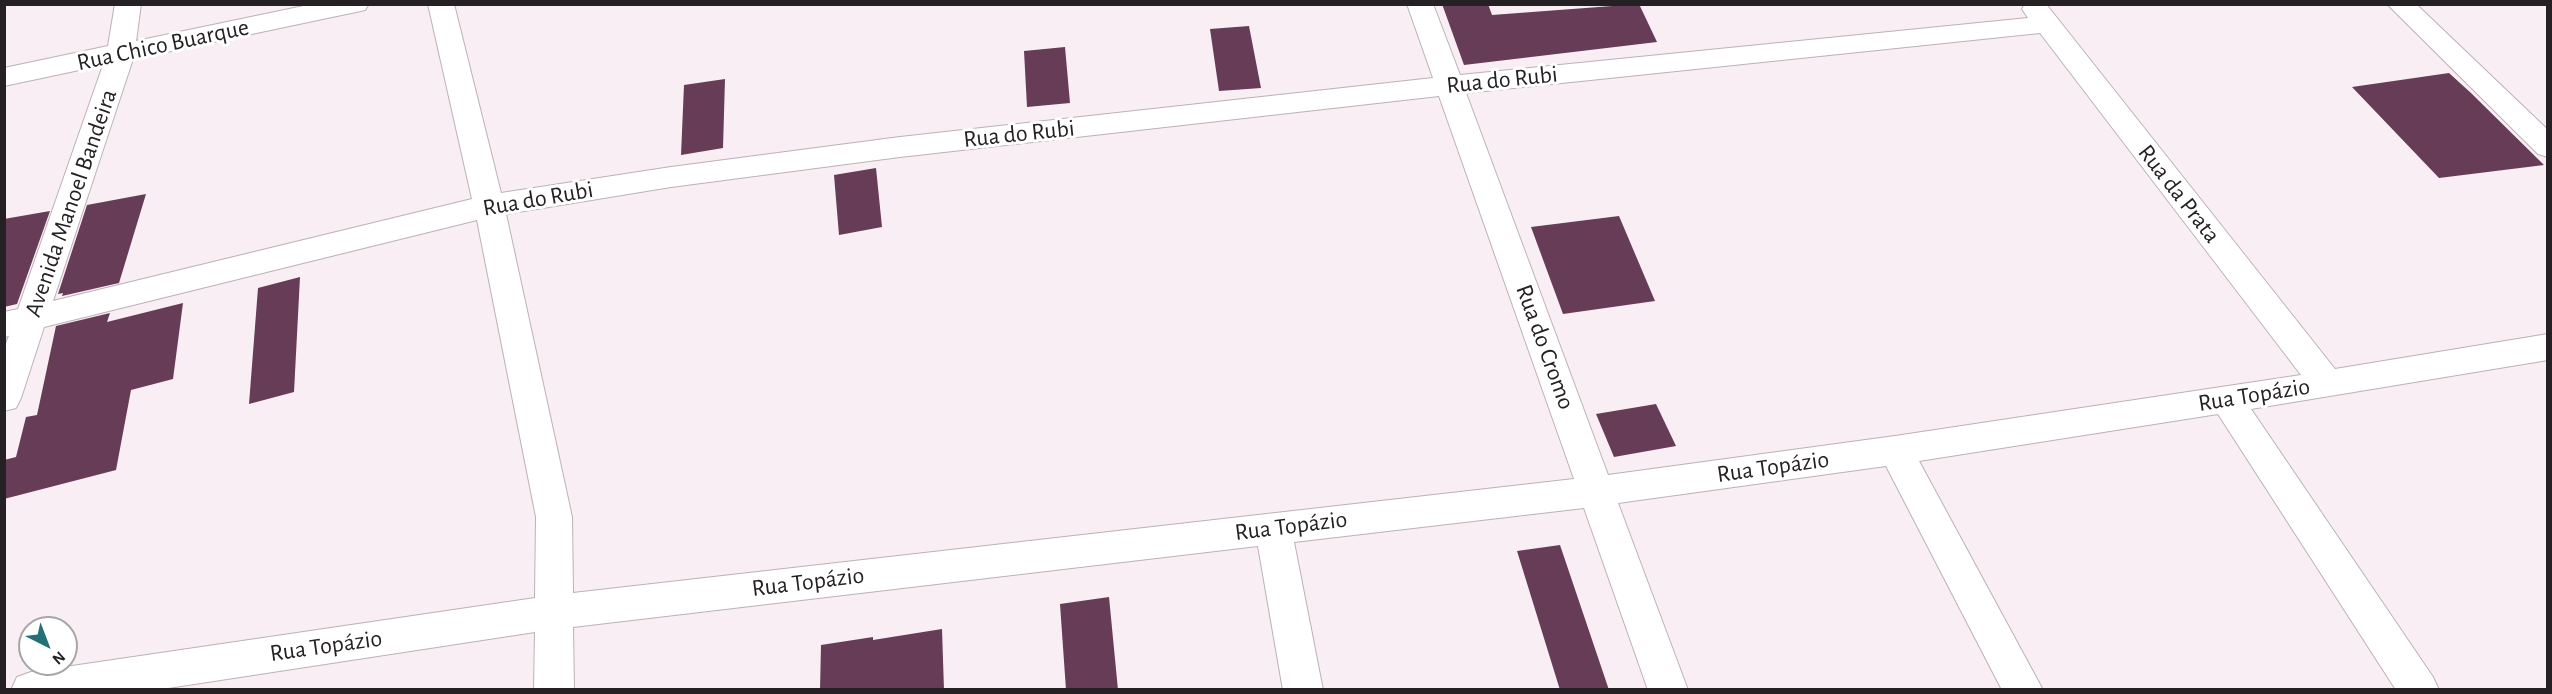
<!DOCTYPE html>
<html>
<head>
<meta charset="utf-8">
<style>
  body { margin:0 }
  #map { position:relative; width:2552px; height:694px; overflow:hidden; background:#faeef5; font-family:"Alegreya Sans",sans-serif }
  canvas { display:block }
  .frame { position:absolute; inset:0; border:6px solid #242023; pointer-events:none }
  .north { position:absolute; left:18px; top:616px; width:60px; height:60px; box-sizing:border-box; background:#fff; border:2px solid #a7a6a7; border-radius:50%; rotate:138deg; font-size:16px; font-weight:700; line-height:24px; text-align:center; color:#242023 }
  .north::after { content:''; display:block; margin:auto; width:21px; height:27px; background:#256f77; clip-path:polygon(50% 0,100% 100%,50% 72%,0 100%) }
</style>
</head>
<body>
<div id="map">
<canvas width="2552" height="694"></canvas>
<div class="frame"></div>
<div class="north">N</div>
</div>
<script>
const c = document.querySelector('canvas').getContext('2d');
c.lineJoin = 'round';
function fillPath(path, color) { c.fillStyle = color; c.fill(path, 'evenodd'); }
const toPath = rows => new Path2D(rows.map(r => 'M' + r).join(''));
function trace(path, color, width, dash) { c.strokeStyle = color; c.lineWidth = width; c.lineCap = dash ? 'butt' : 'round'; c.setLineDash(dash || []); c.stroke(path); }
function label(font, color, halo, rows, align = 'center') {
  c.font = font + ' "Alegreya Sans",sans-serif'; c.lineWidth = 6; c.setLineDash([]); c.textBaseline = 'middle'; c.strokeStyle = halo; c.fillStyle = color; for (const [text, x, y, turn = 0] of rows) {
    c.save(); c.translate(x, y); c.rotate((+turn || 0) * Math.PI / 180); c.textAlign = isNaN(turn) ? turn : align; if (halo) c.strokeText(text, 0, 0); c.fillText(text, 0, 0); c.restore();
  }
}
fillPath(toPath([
  [1442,4,1488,4,1492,15,1639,4,1657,42,1464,65],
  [1249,26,1261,88,1219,91,1210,29],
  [1065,47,1070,103,1027,107,1024,51],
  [2449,73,2471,93,2544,165,2439,178,2352,87],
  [725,79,723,148,681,155,684,85],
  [876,168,882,227,839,235,834,175],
  [146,194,119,283,62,296,63,293,58,294,87,205],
  [50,211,17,304,4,307,4,219],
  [1619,216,1655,301,1563,314,1531,227],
  [300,277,294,392,249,404,258,288],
  [183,303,173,379,131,390,116,470,4,499,4,460,16,457,26,417,37,415,56,326,110,313,107,322],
  [1656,404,1676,446,1614,457,1596,414],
  [1560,545,1609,690,1560,690,1517,551],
  [1109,597,1118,690,1066,690,1060,604],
  [942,629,944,690,820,690,821,645,873,637,873,640]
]), '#663c56');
const street = toPath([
  [115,4,141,4,136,41,313,4,369,4,365,10,356,12,133,59,53,301,472,199,428,4,454,4,501,193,671,167,900,137,1433,78,1407,4,1433,4,1460,75,2028,18,2022,9,2025,4,2046,4,2335,369,2548,334,2548,360,2251,409,2433,677,2439,690,2396,690,2218,414,1919,461,2043,690,2002,690,1886,466,1618,503,1688,690,1648,690,1584,508,1294,542,1323,690,1283,690,1258,546,573,627,574,690,534,690,535,632,155,690,11,690,17,677,31,672,535,598,536,517,477,220,44,327,21,398,16,408,4,411,4,348,9,336,4,337,4,312,18,309,103,65,4,86,4,68,108,46,115,4],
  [2040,33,2301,375,1895,436,1608,475,1466,93,2040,33],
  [1439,96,1574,479,573,593,572,517,506,214,671,187,900,157,1439,96],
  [2387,4,2416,4,2548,130,2548,157,2538,154,2387,4]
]);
trace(street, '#bcb1b7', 2);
fillPath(street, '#fff');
label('24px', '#242023', '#fff', [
  ["Rua Chico Buarque",163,45,-12],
  ["Rua do Rubi",1502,80,-6],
  ["Rua do Rubi",1019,134,-6],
  ["Rua da Prata",2179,194,52],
  ["Rua do Rubi",538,199,-10],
  ["Avenida Manoel Bandeira",71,203,-71],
  ["Rua do Cromo",1545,347,70],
  ["Rua Topázio",2254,395,-9],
  ["Rua Topázio",1773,467,-8],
  ["Rua Topázio",1291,526,-7],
  ["Rua Topázio",808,582,-7],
  ["Rua Topázio",326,646,-8]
]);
</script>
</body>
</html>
